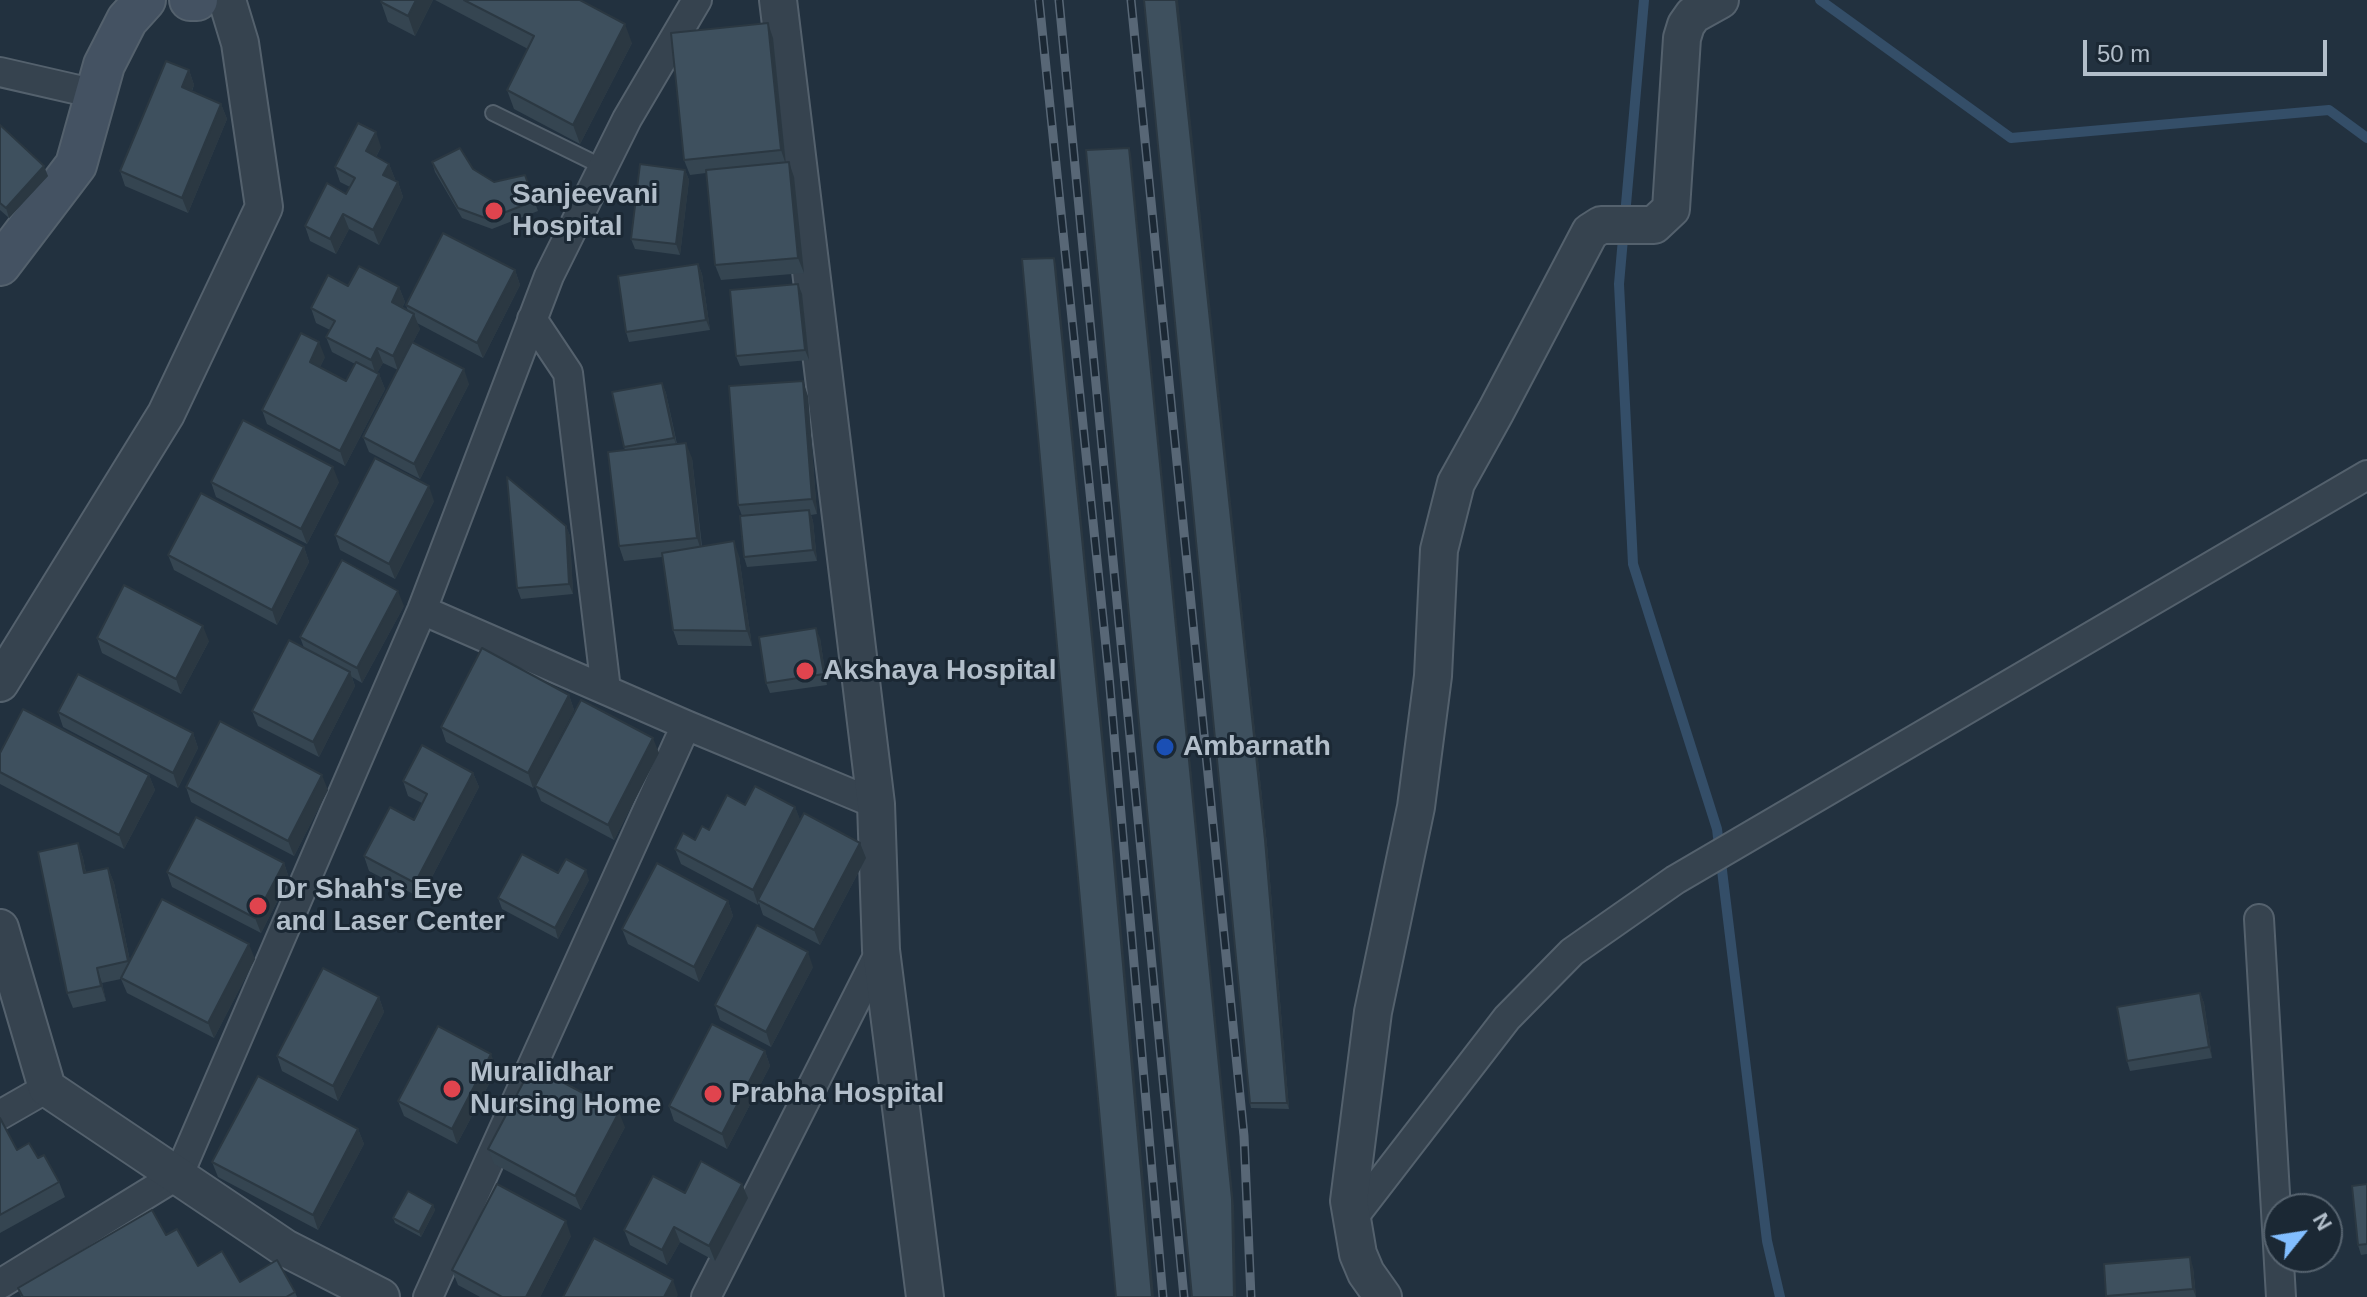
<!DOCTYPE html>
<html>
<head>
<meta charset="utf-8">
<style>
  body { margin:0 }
  #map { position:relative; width:2367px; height:1297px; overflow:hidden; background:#22313f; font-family:Arial,sans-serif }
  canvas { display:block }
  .north { position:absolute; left:2263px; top:1193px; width:80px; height:80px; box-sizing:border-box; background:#1b2834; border:2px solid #576470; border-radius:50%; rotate:60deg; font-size:22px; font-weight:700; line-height:32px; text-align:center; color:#b2beca }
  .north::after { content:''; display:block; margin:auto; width:28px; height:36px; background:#82beff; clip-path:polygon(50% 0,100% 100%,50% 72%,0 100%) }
  .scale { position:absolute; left:2083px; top:40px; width:244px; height:36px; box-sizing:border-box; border:4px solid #b2beca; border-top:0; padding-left:10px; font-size:24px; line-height:28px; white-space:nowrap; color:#b2beca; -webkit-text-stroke:6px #1b2834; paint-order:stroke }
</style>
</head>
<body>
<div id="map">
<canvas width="2367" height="1297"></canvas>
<div class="north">N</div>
<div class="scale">50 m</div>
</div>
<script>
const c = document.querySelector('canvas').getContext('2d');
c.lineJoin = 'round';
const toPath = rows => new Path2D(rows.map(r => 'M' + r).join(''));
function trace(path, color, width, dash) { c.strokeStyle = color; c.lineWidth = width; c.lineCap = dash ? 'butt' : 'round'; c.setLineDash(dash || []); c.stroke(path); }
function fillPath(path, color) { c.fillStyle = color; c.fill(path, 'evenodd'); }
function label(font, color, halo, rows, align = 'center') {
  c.font = font + ' Arial,sans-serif'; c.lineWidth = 6; c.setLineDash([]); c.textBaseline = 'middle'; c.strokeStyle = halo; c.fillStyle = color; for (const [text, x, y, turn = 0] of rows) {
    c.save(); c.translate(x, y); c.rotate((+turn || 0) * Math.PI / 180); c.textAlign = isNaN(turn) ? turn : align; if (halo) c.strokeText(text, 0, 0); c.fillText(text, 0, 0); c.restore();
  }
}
trace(toPath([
  [1644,0,1619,284,1633,564,1717,829,1767,1241,1780,1297],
  [1820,0,2011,138,2329,110,2367,138]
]), '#344e68', 10);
const service = toPath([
  [493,113,603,167]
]);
const minor = toPath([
  [0,72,96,94],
  [532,319,568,373,606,690],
  [422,610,686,725,876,804],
  [2259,919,2281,1297],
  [0,1115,47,1088],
  [1352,1219,1507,1018,1572,952,1675,880,2367,475],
  [0,1284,179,1174,422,610,549,276,627,119,697,0],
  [428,1297,686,725],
  [706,1297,881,950]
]);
const tertiary = toPath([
  [778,0,876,804,881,950,925,1297],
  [0,683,166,414,264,207,240,43,227,0],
  [0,928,47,1088,285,1248,381,1297],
  [1383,1297,1366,1273,1358,1254,1349,1201,1373,1012,1416,807,1433,676,1439,550,1456,483,1496,411,1590,232,1601,225,1654,225,1671,209,1682,38,1686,25,1693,15,1720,0]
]);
const secondary = toPath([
  [190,0,197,0],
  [0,265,76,165,104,65,127,20,145,0]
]);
trace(service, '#54616d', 18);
trace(minor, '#54616d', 32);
trace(tertiary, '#54616d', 40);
trace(secondary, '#54616d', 44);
trace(service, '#36434f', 14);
trace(minor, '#36434f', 28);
trace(tertiary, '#36434f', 36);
trace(secondary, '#445262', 40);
const rail = toPath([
  [1039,0,1109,676,1163,1297],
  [1059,0,1184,1297],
  [1131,0,1244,1136,1251,1297]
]);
trace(rail, '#586776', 9);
trace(rail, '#1b2834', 6, [18]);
fillPath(toPath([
  [382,0,433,0,415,36,388,22,381,2],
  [435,0,580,0,632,43,580,144,514,109,507,90,528,49],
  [1180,30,1267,845,1289,1109,1251,1108,1250,1103],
  [773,38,786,162,794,177,804,273,721,280,715,265,706,173,690,175,684,160],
  [189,70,194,85,192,91,221,104,227,119,188,213,125,186,120,171],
  [0,125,48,176,9,218,0,210],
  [381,147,376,157,389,164,395,179,394,180,398,182,403,197,379,245,349,229,336,254,310,241,305,226,346,194,350,187,340,182,335,167],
  [432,162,473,169,494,182,525,175,538,211,492,229,462,218,435,172],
  [685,170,689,180,680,255,635,249,631,239],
  [698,264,702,274,710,330,629,342,626,332],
  [515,270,520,285,483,358,417,323,420,329,413,342,469,384,420,479,369,452,363,437,398,370,383,363,377,373,379,374,385,389,345,466,267,424,262,410,325,357,320,367,346,381,355,364,332,352,326,337,330,330,316,323,311,308,348,286,399,287,405,302,402,308,408,311,406,305],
  [798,284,802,294,809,360,740,366,736,356],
  [662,383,666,393,677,444,692,458,702,546,739,556,752,646,678,645,673,630,662,557,624,561,619,546,625,450,624,447],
  [808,396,817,514,811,515,813,521,817,561,747,567,744,557,742,516,738,505],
  [211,482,339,482,307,544,216,497],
  [434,501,395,579,340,550,335,535],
  [566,526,570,536,573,594,521,599,517,588],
  [304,547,309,562,277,625,174,570,168,555],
  [404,606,362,683,352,677,355,686,319,757,258,726,252,711,304,648,300,637],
  [97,638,209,641,181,694,102,653],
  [820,638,827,685,770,693,766,683],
  [569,695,574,710,533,788,446,742,441,727],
  [58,712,193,733,198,748,178,788,63,727],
  [0,753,149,775,155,790,124,849,0,784],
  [659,753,614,840,541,801,535,786],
  [473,773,479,787,421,898,369,871,364,856,414,820,422,803,408,796,403,781],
  [186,787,328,790,294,856,191,802],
  [745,805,795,807,800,820,860,843,866,858,820,945,763,915,759,903,758,905,681,864,675,849,695,840],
  [78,843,83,858,86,873,108,868,114,883,130,961,255,959,214,1038,127,993,121,979,102,983,106,1001,73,1008,67,993],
  [284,863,289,878,261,933,172,887,167,872],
  [558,873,589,880,558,939,502,909,498,898],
  [728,901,733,916,699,982,628,944,622,929],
  [813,967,771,1047,720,1020,715,1005],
  [2200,993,2204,1003,2212,1058,2130,1071,2127,1061],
  [379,997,384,1012,338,1101,282,1071,277,1056],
  [765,1051,770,1066,727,1149,674,1121,669,1106],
  [497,1069,457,1144,404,1116,398,1101],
  [0,1118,17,1150,38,1158,59,1182,65,1197,0,1233],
  [625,1127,581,1210,494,1164,488,1149],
  [358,1129,364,1144,318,1230,218,1177,212,1162],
  [742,1184,748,1198,715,1261,680,1242,667,1265,630,1245,624,1230,685,1193],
  [2367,1184,2367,1254,2361,1255,2358,1245],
  [433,1205,435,1210,421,1237,395,1223,393,1218],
  [166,1235,198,1266,240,1282,295,1292,297,1297,21,1297,18,1288],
  [571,1236,540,1297,480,1297,458,1285,452,1270],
  [2193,1267,2196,1297,2107,1297]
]), '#354551');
fillPath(toPath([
  [416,0,433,0,415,36,408,16],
  [1176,0,1178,0,1267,845,1289,1109,1287,1103],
  [768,23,773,38,786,165,781,150],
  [625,24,632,43,580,144,573,125],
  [189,70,194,85,187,102,182,87],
  [221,104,227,119,188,213,182,198],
  [376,132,381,147,371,166,366,151],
  [1129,148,1131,154,1234,1205,1236,1297,1234,1297],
  [789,162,794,177,804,273,798,258],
  [389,164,395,179,388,190,383,175],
  [44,166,48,176,9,218,6,208],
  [685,170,689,180,680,255,676,244],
  [398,182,403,197,379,245,373,230],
  [343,214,349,229,336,254,330,239],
  [1054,258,1056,264,1114,844,1154,1297,1152,1297],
  [698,264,702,274,710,330,706,320],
  [515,270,520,285,483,358,477,343],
  [798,284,802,294,809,360,805,350],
  [399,287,405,302,397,317,392,302],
  [414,314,420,329,398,371,393,356],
  [319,342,325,357,315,377,310,362],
  [377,348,383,363,376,375,371,360],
  [464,369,469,384,420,479,414,464],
  [379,374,385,389,345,466,340,451],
  [803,381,808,396,817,514,812,499],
  [662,383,666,393,677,448,674,438],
  [686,443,692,458,702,553,697,538],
  [333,467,339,482,307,544,301,529],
  [429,486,434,501,395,579,389,564],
  [809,510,813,521,817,561,813,550],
  [566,526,570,536,573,594,569,584],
  [734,541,739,556,752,646,747,631],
  [304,547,309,562,277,625,272,610],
  [398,591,404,606,362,683,357,668],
  [203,626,209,641,181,694,176,679],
  [816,628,820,638,827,685,824,674],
  [350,672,355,686,319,757,313,742],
  [569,695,574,710,533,788,528,773],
  [193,733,198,748,178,788,173,773],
  [653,738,659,753,614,840,608,825],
  [473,773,479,787,421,898,415,883],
  [149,775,155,790,124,849,119,835],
  [322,775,328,790,294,856,288,841],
  [795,807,801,822,758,900,758,905,753,890],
  [78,843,83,858,89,888,84,873],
  [860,843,866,858,820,945,814,930],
  [284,863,289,878,261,933,255,918],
  [108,868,114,883,133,976,128,961],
  [586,870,589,880,558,939,555,928],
  [728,901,733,916,699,982,694,967],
  [249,944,255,959,214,1038,208,1023],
  [808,952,813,967,771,1047,766,1032],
  [97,968,102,983,106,1001,101,986],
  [2200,993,2204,1003,2212,1058,2209,1047],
  [379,997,384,1012,338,1101,333,1086],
  [765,1051,770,1066,727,1149,722,1134],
  [491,1054,497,1069,457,1144,452,1129],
  [619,1112,625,1127,581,1210,575,1196],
  [358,1129,364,1144,318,1230,313,1215],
  [742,1184,748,1198,715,1261,709,1246],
  [433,1205,435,1210,421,1237,419,1232],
  [566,1221,571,1236,540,1297,526,1297],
  [674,1227,680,1242,667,1265,662,1250],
  [2190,1257,2193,1267,2196,1297,2193,1289],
  [673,1280,678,1295,677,1297,664,1297]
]), '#2b3842');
const building = toPath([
  [382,0,416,0,408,16,381,2,382,0],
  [464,0,580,0,625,24,573,125,507,90,534,36,464,0],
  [1144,0,1176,0,1265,840,1287,1103,1250,1103,1144,0],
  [768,23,781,150,684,160,671,33,768,23],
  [166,61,189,70,182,87,221,104,182,198,120,171,166,61],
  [358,123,376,132,366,151,389,164,383,175,398,182,373,230,343,214,330,239,305,226,327,183,346,194,355,178,335,167,358,123],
  [0,125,44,166,6,208,0,203,0,125],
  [460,148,473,169,494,182,525,175,534,201,488,219,458,208,432,162,460,148],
  [1129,148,1232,1199,1234,1297,1192,1297,1086,150,1129,148],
  [789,162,798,258,715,265,706,170,789,162],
  [640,164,685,170,676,244,631,239,640,164],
  [443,233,515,270,477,343,406,305,443,233],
  [1054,258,1112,839,1152,1297,1116,1297,1022,259,1054,258],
  [698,264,706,320,626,332,618,276,698,264],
  [359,266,399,287,392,302,414,314,393,356,377,348,371,360,326,337,335,321,311,308,328,275,348,286,359,266],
  [798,284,805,350,736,356,730,290,798,284],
  [301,333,319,342,310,362,346,381,356,362,379,374,340,451,262,410,301,333],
  [412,342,464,369,414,464,363,437,412,342],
  [803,381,812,499,738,505,729,386,803,381],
  [662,383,674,438,624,447,612,392,662,383],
  [243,420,333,467,301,529,211,482,243,420],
  [686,443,697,538,619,546,608,452,686,443],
  [375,458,429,486,389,564,335,535,375,458],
  [507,477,566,526,569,584,517,588,507,477],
  [201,493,304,547,272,610,168,555,201,493],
  [809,510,813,550,744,557,740,516,809,510],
  [734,541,747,631,673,630,662,553,734,541],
  [342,560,398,591,357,668,300,637,342,560],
  [124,585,203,626,176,679,97,638,124,585],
  [816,628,824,674,766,683,759,637,816,628],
  [289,640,350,672,313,742,252,711,289,640],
  [482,648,569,695,528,773,441,727,482,648],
  [78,674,193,733,173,773,58,712,78,674],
  [581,700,653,738,608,825,535,786,581,700],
  [23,709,149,775,119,835,0,772,0,753,23,709],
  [220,721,322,775,288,841,186,787,220,721],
  [422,745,473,773,415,883,364,856,390,807,414,820,427,794,403,781,422,745],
  [755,786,795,807,753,890,675,849,683,833,695,840,702,826,709,830,727,795,745,805,755,786],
  [804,813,860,843,814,930,758,900,804,813],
  [196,817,284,863,255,918,167,872,196,817],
  [78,843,84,873,108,868,128,961,97,968,101,986,67,993,38,852,78,843],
  [522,854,558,873,566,859,586,870,555,928,498,898,522,854],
  [657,863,728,901,694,967,622,929,657,863],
  [162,899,249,944,208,1023,121,978,162,899],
  [757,925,808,952,766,1032,715,1005,757,925],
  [323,968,379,997,333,1086,277,1056,323,968],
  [2200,993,2209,1047,2127,1061,2117,1007,2200,993],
  [712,1024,765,1051,722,1134,669,1106,712,1024],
  [438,1026,491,1054,452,1129,398,1101,438,1026],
  [532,1066,619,1112,575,1196,488,1149,532,1066],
  [258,1076,358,1129,313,1215,212,1162,258,1076],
  [0,1118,17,1150,29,1143,38,1158,44,1155,59,1182,0,1215,0,1118],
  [701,1161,742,1184,709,1246,674,1227,662,1250,624,1230,653,1176,685,1193,701,1161],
  [497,1184,566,1221,526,1297,502,1297,452,1270,497,1184],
  [2367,1184,2367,1244,2358,1245,2352,1186,2367,1184],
  [408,1191,433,1205,419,1232,393,1218,408,1191],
  [152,1210,166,1235,177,1229,198,1266,222,1251,240,1282,277,1260,295,1292,286,1297,23,1297,18,1288,152,1210],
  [594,1238,673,1280,664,1297,563,1297,594,1238],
  [2190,1257,2193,1289,2106,1296,2104,1264,2190,1257]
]);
fillPath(building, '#3e505e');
trace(building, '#2b3842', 2);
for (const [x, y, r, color] of [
  [494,211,10,"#e0444e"],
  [805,671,10,"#e0444e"],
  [1165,747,10,"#1a4fb4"],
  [258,906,10,"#e0444e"],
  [452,1089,10,"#e0444e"],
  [713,1094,10,"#e0444e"]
]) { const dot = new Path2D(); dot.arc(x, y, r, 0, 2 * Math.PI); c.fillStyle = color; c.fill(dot); trace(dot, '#1b2834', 3); }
label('bold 28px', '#b2beca', '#1b2834', [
  ["Sanjeevani",512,195],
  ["Hospital",512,227],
  ["Akshaya Hospital",823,671],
  ["Ambarnath",1183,747],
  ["Dr Shah's Eye",276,890],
  ["and Laser Center",276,922],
  ["Muralidhar",470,1073],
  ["Nursing Home",470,1105],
  ["Prabha Hospital",731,1094]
], 'left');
</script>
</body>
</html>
